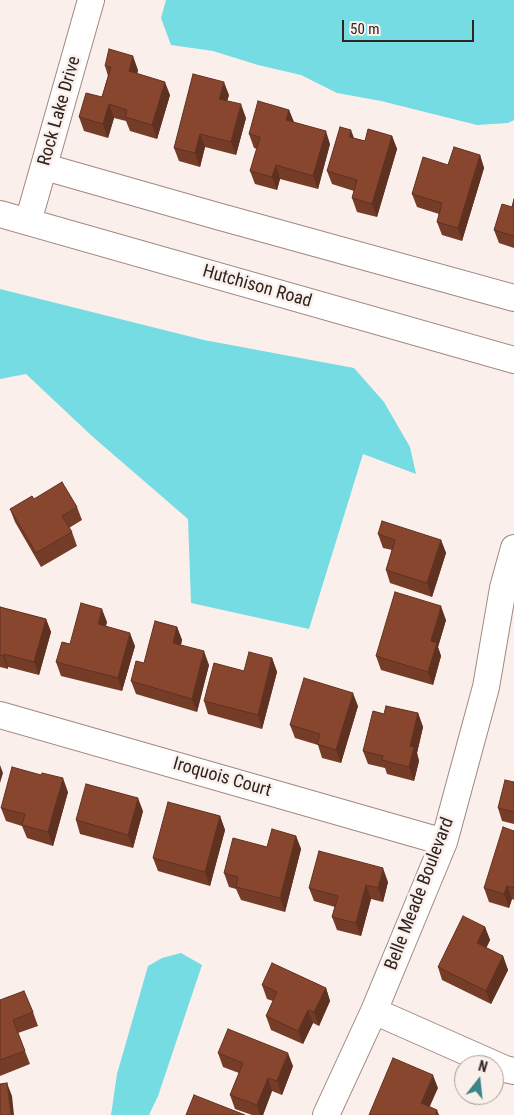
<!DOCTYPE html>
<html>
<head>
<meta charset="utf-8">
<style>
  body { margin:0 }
  #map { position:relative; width:514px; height:1115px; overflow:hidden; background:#fbefeb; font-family:"Roboto Condensed",sans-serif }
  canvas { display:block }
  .north { position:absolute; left:454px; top:1055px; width:50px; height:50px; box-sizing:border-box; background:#fbefeb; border:1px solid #a99e9a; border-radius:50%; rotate:16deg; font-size:14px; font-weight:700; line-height:20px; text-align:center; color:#2e2420 }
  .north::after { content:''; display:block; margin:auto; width:18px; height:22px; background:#3b8488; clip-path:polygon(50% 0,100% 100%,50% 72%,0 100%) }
  .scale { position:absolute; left:342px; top:20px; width:132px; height:22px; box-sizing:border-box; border:2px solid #2e2420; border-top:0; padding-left:6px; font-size:15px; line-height:18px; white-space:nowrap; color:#2e2420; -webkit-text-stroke:4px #fbefeb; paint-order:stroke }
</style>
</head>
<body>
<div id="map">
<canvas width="514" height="1115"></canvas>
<div class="north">N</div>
<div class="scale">50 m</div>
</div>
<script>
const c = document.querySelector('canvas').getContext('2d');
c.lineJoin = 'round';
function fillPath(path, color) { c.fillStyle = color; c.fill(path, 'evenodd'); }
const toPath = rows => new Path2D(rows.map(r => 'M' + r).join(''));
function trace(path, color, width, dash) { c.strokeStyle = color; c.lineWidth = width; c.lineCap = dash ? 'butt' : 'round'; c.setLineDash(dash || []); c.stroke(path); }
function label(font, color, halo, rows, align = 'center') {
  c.font = font + ' "Roboto Condensed",sans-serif'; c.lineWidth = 5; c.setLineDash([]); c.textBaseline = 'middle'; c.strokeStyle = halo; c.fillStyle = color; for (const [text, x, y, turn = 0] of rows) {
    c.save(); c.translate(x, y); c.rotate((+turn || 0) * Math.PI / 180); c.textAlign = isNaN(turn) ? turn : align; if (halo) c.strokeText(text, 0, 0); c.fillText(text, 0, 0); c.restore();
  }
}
fillPath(toPath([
  [166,0,514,0,514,120,508,123,477,125,381,101,337,93,301,75,258,65,213,51,171,45,161,18],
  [0,289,204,340,354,368,384,402,410,447,416,474,363,454,309,629,191,603,188,519,93,437,26,374,0,379],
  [181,953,202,965,158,1096,149,1115,111,1115,117,1074,148,966,162,958]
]), '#74dce2');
const minor = toPath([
  [45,167,217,216,514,298],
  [0,214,514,360],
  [28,222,91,0],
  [0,715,444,842],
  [374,1011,505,1069,514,1071],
  [326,1115,374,1011,444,842,486,687,503,588,514,548]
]);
trace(minor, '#a1887f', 28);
trace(minor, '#fff', 26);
fillPath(toPath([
  [105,66,138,70,137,74,170,95,157,139,130,131,126,121,114,118,108,138,84,131,79,117,102,97,108,76],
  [229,95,227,101,246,118,236,155,205,147,200,167,179,161,174,148],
  [289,110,294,122,330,144,318,189,280,179,277,190,255,184,250,171,257,149,254,148,249,134],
  [392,136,397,149,377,217,357,212,352,198,354,191,332,184,327,171,354,138,365,141],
  [480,155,484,168,462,241,442,235,437,222,439,214,417,207,412,194,448,165],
  [514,199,514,248,499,243,494,230,512,207],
  [34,499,77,507,82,520,69,528,72,532,77,546,41,567,15,522,10,509],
  [378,534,441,540,446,553,432,597,390,583,386,570,392,550,383,548],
  [0,607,46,619,51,632,39,675,8,667,8,669,0,667],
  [446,620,438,647,441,656,433,685,381,670,376,656],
  [107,622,106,626,135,646,122,691,61,676,56,662,70,644],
  [177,627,182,640,181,645,209,665,197,712,136,694,131,681,144,663],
  [272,658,277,672,262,729,208,714,204,701,244,671],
  [358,706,341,763,322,758,318,745,295,738,290,725],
  [418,713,423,727,417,753,419,761,414,781,387,774,385,768,368,764,363,751,384,714],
  [514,782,514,824,502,821,498,808],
  [68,792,53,846,27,838,22,826,6,821,1,808],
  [143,811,133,848,80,834,76,820],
  [220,816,225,830,210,886,158,871,153,858],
  [514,831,514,900,512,899,509,908,489,902,484,888],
  [296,836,301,849,285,912,241,900,236,889,229,887,224,873,267,847],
  [388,882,383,902,371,899,361,936,337,930,332,917,335,907,314,901,309,888],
  [485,927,490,940,486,948,503,956,508,970,491,1004,442,980,438,967],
  [262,985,326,988,330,1001,319,1026,313,1023,303,1044,271,1030,266,1016,273,1001,267,999],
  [0,1000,33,1012,38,1026,18,1033,30,1064,0,1076],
  [218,1053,293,1066,282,1095,272,1091,263,1115,252,1115,235,1109,230,1095,239,1073,223,1067]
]), '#753c28');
fillPath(toPath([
  [133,56,138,70,134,85,129,71],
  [165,82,170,95,157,139,152,125],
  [224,82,229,95,224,112,219,99],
  [109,104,114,118,108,138,103,124],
  [241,104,246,118,236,155,231,142],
  [289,110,294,123,286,120],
  [351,130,356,143,349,137],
  [326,131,330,144,318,189,313,176],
  [200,134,205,147,200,167,195,153],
  [392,136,397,149,377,217,372,204],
  [480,155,484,168,462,241,458,228],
  [276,165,280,179,277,190,272,177],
  [441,540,446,553,432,597,427,583],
  [441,606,446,620,438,647,441,656,433,685,428,672,431,641],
  [102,609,107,622,102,637,98,624],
  [46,619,51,632,39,675,34,662],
  [177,627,182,640,178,656,173,643],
  [130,633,135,646,122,691,118,678],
  [204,651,209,665,197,712,192,699],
  [4,654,8,667,8,669,3,656],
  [272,658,277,672,262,729,258,715],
  [353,693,358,706,341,763,336,750],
  [418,713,423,727,417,753,419,761,414,781,409,767,410,746],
  [0,765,3,773,0,783],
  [63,778,68,792,53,846,48,832],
  [138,798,143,811,133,848,128,835],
  [220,816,225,830,210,886,205,872],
  [296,836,301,849,285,912,280,898],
  [383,868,388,882,383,902,378,888],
  [366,885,371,899,361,936,356,923],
  [507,886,512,899,509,908,504,894],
  [485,927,490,940,482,957,477,943],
  [503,956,508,970,491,1004,486,991],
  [326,988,330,1001,319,1026,314,1012],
  [308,1010,313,1023,303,1044,298,1031],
  [288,1053,293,1066,282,1095,277,1081],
  [433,1075,438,1088,426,1115,421,1103],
  [268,1078,272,1091,263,1115,260,1115,257,1105],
  [7,1083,12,1096,14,1115,11,1115],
  [437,1110,439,1115,435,1115]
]), '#5f3121');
const building = toPath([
  [109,49,133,56,129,71,165,82,152,125,125,117,127,110,109,104,103,124,79,117,86,93,102,97,111,67,105,66,109,49],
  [193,74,224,82,219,99,241,104,231,142,200,134,195,153,174,148,193,74],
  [258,101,289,110,286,120,326,131,313,176,276,165,272,177,250,171,260,137,249,134,258,101],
  [340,127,351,130,349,137,365,141,368,129,392,136,372,204,352,198,357,180,327,171,340,127],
  [454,147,480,155,458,228,437,222,442,203,412,194,423,157,448,165,454,147],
  [514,199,514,236,494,230,502,204,512,207,514,199],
  [62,482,77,507,62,516,72,532,36,553,10,509,32,496,34,499,62,482],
  [382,521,441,540,427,583,386,570,395,540,378,534,382,521],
  [395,592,441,606,431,641,437,643,428,672,376,656,395,592],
  [81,603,102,609,98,624,130,633,118,678,56,662,62,642,70,644,81,603],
  [0,607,46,619,34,662,4,654,3,656,0,655,0,607],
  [155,621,177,627,173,643,204,651,192,699,131,681,136,661,144,663,155,621],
  [249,652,272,658,258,715,204,701,214,663,244,671,249,652],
  [304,678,353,693,336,750,317,744,320,734,290,725,304,678],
  [386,706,418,713,410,746,414,747,409,767,382,760,383,756,363,751,373,711,384,714,386,706],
  [12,767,41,775,42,773,63,778,48,832,22,825,25,814,1,808,12,767],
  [505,780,514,782,514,812,498,808,505,780],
  [86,784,138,798,128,835,76,820,86,784],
  [168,802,220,816,205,872,153,858,168,802],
  [503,827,514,831,514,888,507,886,504,894,484,888,503,827],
  [272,829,296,836,280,898,236,887,238,877,224,873,233,838,267,847,272,829],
  [319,851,383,868,378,888,366,885,356,923,332,917,338,896,309,888,319,851],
  [463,916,485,927,477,943,503,956,486,991,438,967,463,916],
  [272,963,326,988,314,1012,308,1010,298,1031,266,1016,277,992,262,985,272,963],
  [24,991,33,1012,13,1020,25,1051,0,1060,0,1000,24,991],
  [228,1029,288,1053,277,1081,268,1078,257,1105,230,1095,243,1063,218,1053,228,1029],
  [393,1058,433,1075,421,1103,437,1110,435,1115,369,1115,393,1058],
  [7,1083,11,1115,0,1115,0,1084,7,1083],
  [194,1095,245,1115,186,1115,194,1095]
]);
fillPath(building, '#88462f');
trace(building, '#5f3121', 1);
label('18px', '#2e2420', '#fbefeb', [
  ["Rock Lake Drive",60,111,-74],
  ["Hutchison Road",257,287,16],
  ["Iroquois Court",222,778,16],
  ["Belle Meade Boulevard",420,894,-69]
]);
</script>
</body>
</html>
